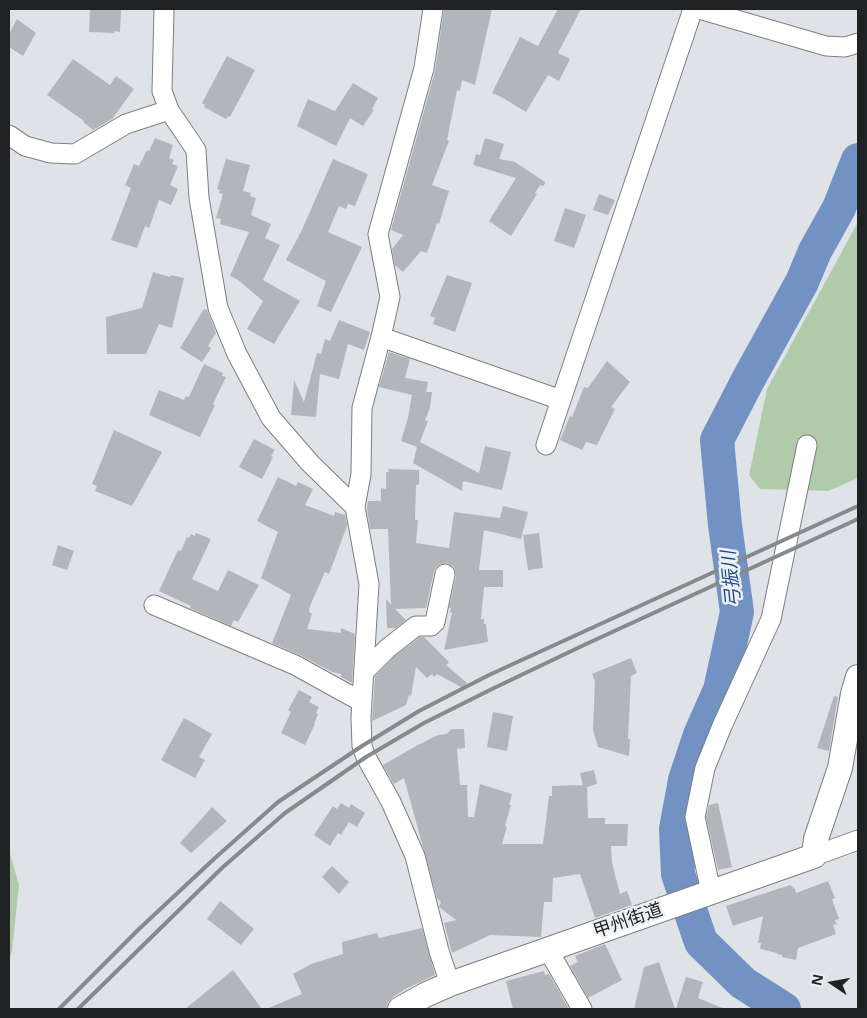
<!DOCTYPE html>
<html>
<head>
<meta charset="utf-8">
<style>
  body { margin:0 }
  #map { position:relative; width:867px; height:1018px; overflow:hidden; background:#dfe3e8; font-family:"Open Sans",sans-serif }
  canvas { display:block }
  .frame { position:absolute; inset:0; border:10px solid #1f2122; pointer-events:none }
  .north { position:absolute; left:807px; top:958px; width:50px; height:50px; -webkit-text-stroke:4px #ecf0f5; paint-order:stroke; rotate:282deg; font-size:14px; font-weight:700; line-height:20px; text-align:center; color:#1f2122 }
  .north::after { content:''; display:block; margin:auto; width:18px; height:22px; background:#1f2122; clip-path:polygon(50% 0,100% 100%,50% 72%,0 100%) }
</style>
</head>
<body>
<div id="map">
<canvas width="867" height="1018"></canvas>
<div class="frame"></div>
<div class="north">N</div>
</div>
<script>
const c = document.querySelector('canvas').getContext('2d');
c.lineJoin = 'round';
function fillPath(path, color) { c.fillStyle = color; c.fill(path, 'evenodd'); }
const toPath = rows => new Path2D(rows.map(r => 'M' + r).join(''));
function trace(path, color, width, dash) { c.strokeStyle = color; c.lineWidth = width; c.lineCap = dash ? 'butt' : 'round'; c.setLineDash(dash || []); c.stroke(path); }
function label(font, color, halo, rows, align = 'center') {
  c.font = font + ' "Open Sans","Noto Sans JP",sans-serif'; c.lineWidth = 5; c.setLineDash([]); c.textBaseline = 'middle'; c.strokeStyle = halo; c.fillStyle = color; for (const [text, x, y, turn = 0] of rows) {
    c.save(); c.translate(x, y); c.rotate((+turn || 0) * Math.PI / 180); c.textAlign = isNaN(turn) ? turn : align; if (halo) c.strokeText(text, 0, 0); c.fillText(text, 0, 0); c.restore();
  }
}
fillPath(toPath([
  [858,222,858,478,828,491,760,489,749,475,767,389],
  [9,850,19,885,12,951,9,960]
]), '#b0cba9');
trace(toPath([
  [784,1009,743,983,701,942,678,874,676,829,685,780,700,735,720,690,737,612,725,525,717,440,748,380,802,282,815,251,839,208,858,160]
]), '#7192c3', 34);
fillPath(toPath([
  [90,9,121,9,120,32,114,31,114,33,89,32],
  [444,9,492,9,475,85,462,80,460,91,457,90,447,140,449,141,432,185,449,191,439,224,437,223,427,253,421,251,403,272,395,265,392,249,403,235,391,230,435,71],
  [558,9,581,9,558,53,570,59,559,81,548,75,526,112,503,98,492,93,520,37,538,46],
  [17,19,36,33,23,56,9,47,9,34],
  [227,56,255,70,230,117,228,116,226,119,204,107,205,105,202,103],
  [73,59,110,85,116,76,134,89,112,119,93,130,83,122,84,121,47,95],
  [353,83,378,98,372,109,374,110,363,126,350,118,336,146,297,126,308,99,335,111],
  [155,138,173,145,169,158,174,160,172,164,178,166,170,185,178,189,171,205,159,200,149,228,145,226,137,248,111,240,131,188,125,185,134,164,139,166,147,150,149,151],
  [485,138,504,144,499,159,515,162,545,182,544,186,540,185,535,193,537,194,511,236,489,221,516,178,473,165,476,154,480,155],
  [226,159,250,165,243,191,251,193,250,196,256,198,251,215,271,224,265,238,280,245,263,280,300,301,274,344,247,329,263,301,238,280,230,276,249,232,220,224,221,219,216,218,223,194,219,193,220,190,217,189],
  [333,159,368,174,355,206,348,204,346,209,339,206,328,232,362,247,331,312,317,306,326,281,286,260,301,232],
  [599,194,615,200,608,215,593,210],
  [565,208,586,215,574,248,554,241],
  [153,272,170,277,171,275,184,278,172,328,159,324,146,354,107,354,106,317,142,308],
  [447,275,472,283,455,332,433,324,435,318,430,316],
  [204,309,207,310,216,333,208,346,211,348,202,362,180,348],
  [339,320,370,332,364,350,348,344,339,379,320,374,316,417,291,415,294,380,304,402,317,353,321,354,325,339,330,341],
  [389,352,410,359,405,378,428,382,426,392,432,392,430,408,425,420,428,421,420,442,479,473,485,446,511,452,502,490,463,481,462,491,413,463,417,447,401,441,408,418,412,395,379,387],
  [607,361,630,382,611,407,615,409,597,445,586,442,582,450,560,440,570,416,572,417,584,387,588,388],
  [204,364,223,373,222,376,226,377,213,404,215,405,200,437,149,415,159,390,184,400,186,396,189,397],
  [114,430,162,452,132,506,95,491,97,486,92,484],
  [254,439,275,450,271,456,273,457,262,479,239,467],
  [388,469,419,470,419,485,416,485,415,520,418,520,416,543,449,548,454,512,500,518,503,506,528,512,521,539,484,530,479,570,503,570,503,587,484,587,481,619,484,619,484,624,486,624,488,642,444,650,452,613,450,612,451,608,449,608,456,576,455,570,453,566,447,563,441,564,437,566,434,571,426,608,395,609,406,620,396,628,387,628,386,599,391,605,388,529,370,529,367,509,368,501,381,501,381,488,386,489,386,472,389,472],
  [278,477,296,486,298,482,313,489,305,505,334,516,335,512,345,515,347,526,329,574,325,572,310,606,309,612,312,614,307,629,341,633,341,628,355,634,352,683,341,677,341,674,332,672,300,655,272,643,291,595,261,578,278,532,257,521],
  [196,533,211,539,192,579,218,591,228,570,259,585,238,622,234,620,231,626,190,608,191,606,159,591,178,550,181,551,187,537,189,538,191,534,195,536],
  [539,533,543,568,528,570,523,535],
  [58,545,74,551,67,570,52,565],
  [420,637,424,637,449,662,446,665,467,683,463,688,437,674,434,677,432,674,427,678,416,667,411,696,409,695,406,705,372,721,375,677,395,656],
  [631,658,637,673,631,676,628,739,630,739,629,756,598,747,593,730,595,681,592,674],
  [299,690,312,697,309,702,319,707,316,713,318,714,314,724,315,724,305,745,281,733,291,712,288,710],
  [834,696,838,697,829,751,817,748],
  [493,712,513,716,507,751,487,747],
  [184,718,212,734,199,757,205,760,195,778,161,760],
  [451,729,464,729,465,748,457,749,460,785,467,785,468,817,474,817,480,784,512,794,509,805,511,805,505,826,507,827,502,844,543,844,549,796,552,796,552,786,583,785,580,773,594,770,597,784,587,787,588,818,605,818,605,824,628,824,627,846,611,846,612,863,620,894,627,891,632,905,595,918,580,874,553,878,552,902,544,902,541,937,490,935,452,953,444,923,456,920,439,907,441,902,437,898,404,778,394,784,383,765,416,746,438,735,447,734],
  [341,803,349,808,351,804,365,813,357,827,349,822,341,835,338,833,330,846,314,835,333,806,337,809],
  [718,803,732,867,718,870,706,817,709,805],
  [212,807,227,821,191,853,180,843],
  [332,866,349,882,339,894,322,877],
  [828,881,835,898,832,899,839,919,835,920,837,924,833,925,836,934,798,948,796,960,782,957,782,955,777,954,777,953,760,949,761,943,758,943,763,916,733,926,726,906,790,885,795,889,796,893],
  [220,901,254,929,241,945,207,919],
  [422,928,435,975,407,988,393,997,388,1002,386,1009,266,1009,302,994,293,974,311,964,343,954,342,942,377,933,379,938],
  [605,944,622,980,588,998,570,966,578,962,575,956],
  [659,962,675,1009,634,1009,644,967],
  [233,970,262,1009,185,1009],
  [544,971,545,975,549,974,569,1009,513,1009,506,981],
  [686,977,703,982,698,998,725,1009,676,1009]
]), '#b2b6bb');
const minor = toPath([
  [164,9,162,91,169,110,196,150,199,198,218,308,237,354,271,418,310,463,355,507],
  [433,9,424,68,378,234,390,297,381,337,362,408,361,474,355,507,369,584,361,717,362,746,366,757,391,802,415,856,439,951,450,984],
  [699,9,826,46,845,47,858,43],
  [9,135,25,146,51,153,75,154,126,124,169,110],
  [381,337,561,400,693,9],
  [546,445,561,400],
  [154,605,295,665,362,702],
  [364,672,388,648,416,626,431,626,435,622,445,574],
  [814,856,858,840],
  [711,892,695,817,705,768,722,726,771,619,807,445],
  [547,948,582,1009]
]);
const major = toPath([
  [400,1009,425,995,450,984,814,856,816,839,840,768,853,694,858,677]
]);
trace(minor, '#7c7f83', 21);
trace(major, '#7c7f83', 26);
trace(minor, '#fff', 19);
trace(major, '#fff', 24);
trace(toPath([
  [59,1009,139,929,215,858,278,802,362,746,419,711,489,675,858,506],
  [78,1009,223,867,285,813,366,757,424,723,494,688,584,645,858,519]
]), '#878a8d', 4);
label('18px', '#1f2122', '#ecf0f5', [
  ["甲州街道",628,921,-19]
]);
label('italic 19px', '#1e4985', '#ecf0f5', [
  ["弓振川",732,579,-96]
]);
</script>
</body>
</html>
